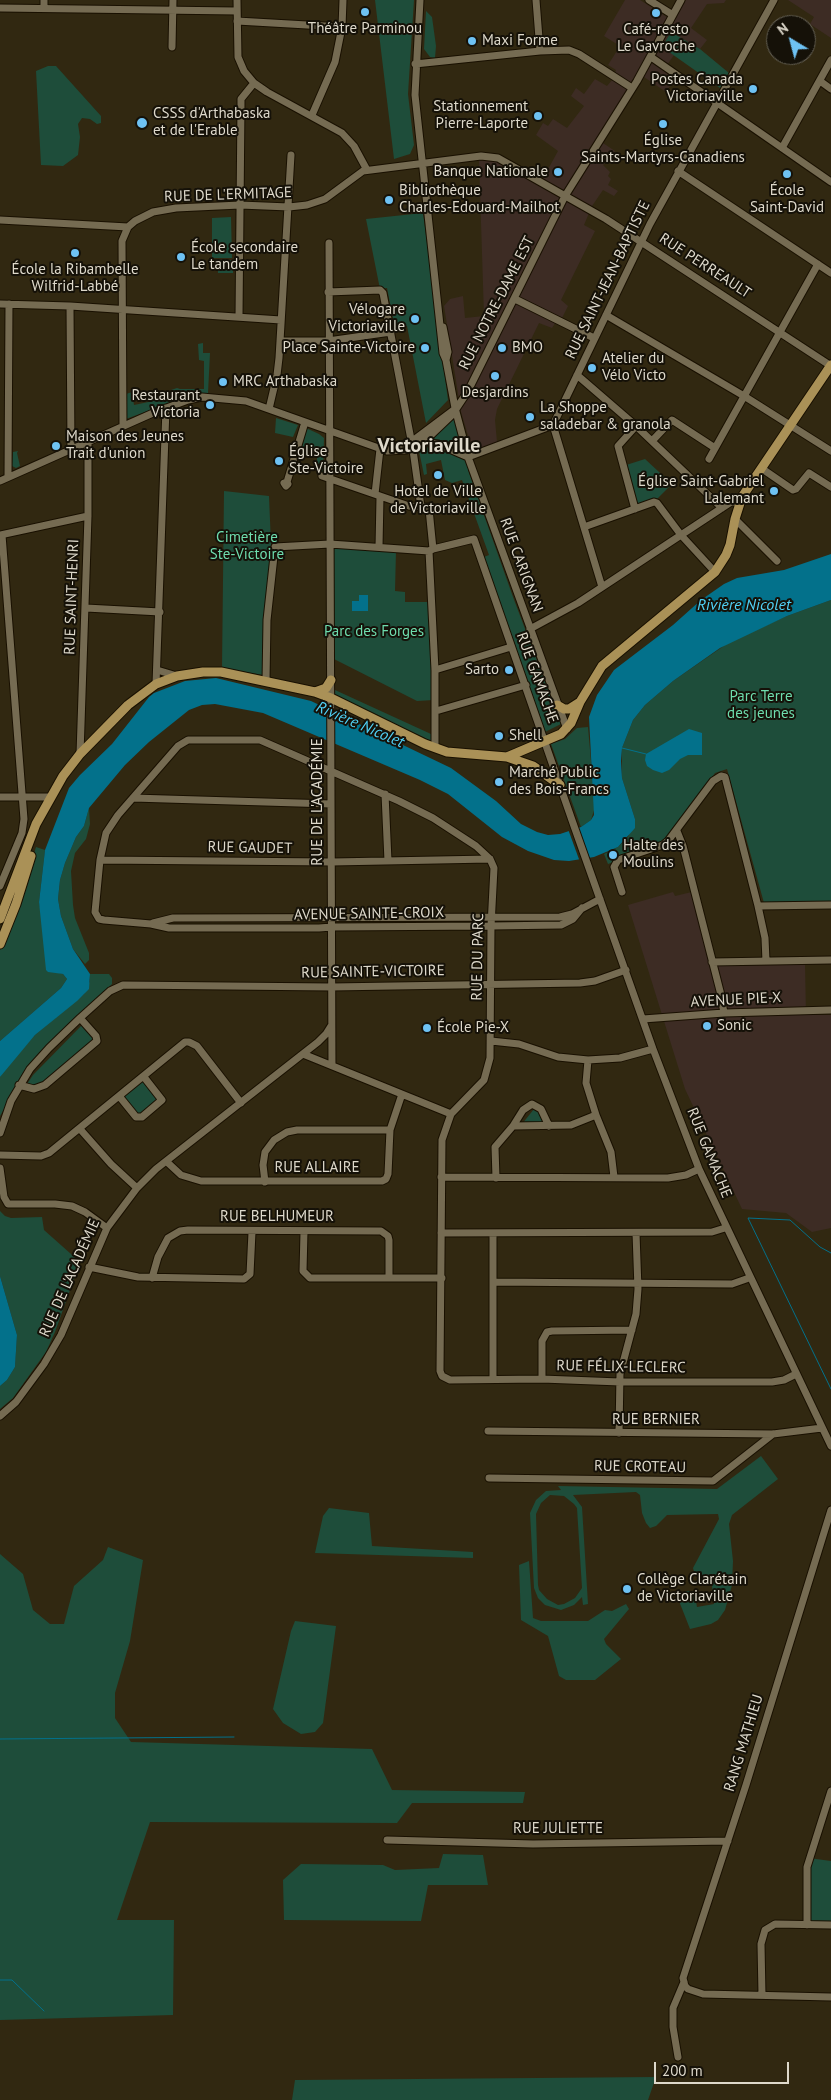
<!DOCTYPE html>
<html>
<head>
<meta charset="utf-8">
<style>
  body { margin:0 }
  #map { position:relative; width:831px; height:2100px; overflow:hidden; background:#312811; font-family:"PT Sans",sans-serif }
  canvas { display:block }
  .north { position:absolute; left:766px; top:15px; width:50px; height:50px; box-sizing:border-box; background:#151108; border:1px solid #656156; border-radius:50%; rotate:323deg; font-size:14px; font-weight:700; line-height:20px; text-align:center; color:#ded9cb }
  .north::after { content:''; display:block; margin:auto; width:18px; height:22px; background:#6ec2f3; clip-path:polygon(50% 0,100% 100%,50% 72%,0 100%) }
  .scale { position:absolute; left:654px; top:2062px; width:135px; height:22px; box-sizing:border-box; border:2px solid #ded9cb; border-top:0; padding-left:6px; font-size:15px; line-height:18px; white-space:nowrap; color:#ded9cb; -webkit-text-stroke:4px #151108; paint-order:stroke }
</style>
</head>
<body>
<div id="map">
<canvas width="831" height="2100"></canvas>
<div class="north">N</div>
<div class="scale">200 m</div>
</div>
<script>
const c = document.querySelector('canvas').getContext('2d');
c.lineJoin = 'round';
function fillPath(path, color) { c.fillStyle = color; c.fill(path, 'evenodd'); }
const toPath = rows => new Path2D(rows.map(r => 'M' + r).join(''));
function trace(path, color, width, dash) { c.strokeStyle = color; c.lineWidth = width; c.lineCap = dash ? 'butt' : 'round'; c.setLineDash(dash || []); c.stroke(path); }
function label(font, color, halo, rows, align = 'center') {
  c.font = font + ' "PT Sans",sans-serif'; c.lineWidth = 4; c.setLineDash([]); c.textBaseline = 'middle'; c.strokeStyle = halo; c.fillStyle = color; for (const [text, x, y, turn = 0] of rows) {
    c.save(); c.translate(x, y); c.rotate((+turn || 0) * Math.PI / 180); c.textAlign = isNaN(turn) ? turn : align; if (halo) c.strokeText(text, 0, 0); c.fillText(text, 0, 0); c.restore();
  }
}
fillPath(toPath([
  [625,0,640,0,673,21,686,0,726,0,724,3,707,4,691,28,707,40,700,49,671,32,662,47,674,55,665,68,677,75,666,92,641,75,600,141,615,151,612,157,603,165,610,172,608,176,611,179,608,185,618,191,614,196,603,190,592,206,584,225,595,231,561,300,568,306,562,318,559,317,552,328,539,323,497,409,495,420,497,442,473,452,461,412,444,306,450,299,463,296,465,318,484,316,479,160,495,157,541,182,558,151,536,135,543,123,548,126,553,119,567,128,584,106,571,96,576,88,584,94,595,79,607,86,613,79,616,70,608,65,620,46,604,36],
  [788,0,831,0,831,38,810,24,814,17],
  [696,891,716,965,805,963,806,1015,831,1015,831,1228,812,1232,786,1213,742,1209,685,1089,628,905,673,892,675,896]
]), '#3d2c24');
fillPath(toPath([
  [375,0,414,0,408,94,414,145,410,154,394,159],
  [426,11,432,17,436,46,435,58,430,57,424,49],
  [671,32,700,49,729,73,720,88,662,47],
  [48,66,56,66,101,116,101,123,97,124,90,119,82,118,78,124,80,137,78,155,63,166,41,165,36,71],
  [423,213,448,400,426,423,407,326,395,328,387,288,380,289,366,219],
  [231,217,232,258,212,258,212,218],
  [218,260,233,260,233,273,218,273],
  [203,343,203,353,210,353,208,393,188,396,126,419,126,394,132,392,134,405,172,397,171,390,177,388,180,389,204,389,204,361,199,360,198,344],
  [276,418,298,425,293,437,275,433],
  [454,419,464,451,430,440],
  [306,428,319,434,324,438,323,473,317,471,317,450,298,450],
  [431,444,465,459,469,467,468,470,513,597,561,724,545,732,484,557,489,555,462,480,452,483,445,480,441,460,426,464,427,474,424,475,419,451,420,446],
  [18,451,17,453,20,466,16,468,12,466,13,452],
  [645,459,672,484,654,502,635,509,623,466],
  [224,491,269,496,271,544,263,675,222,668],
  [332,546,396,551,395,591,405,592,405,602,430,602,434,700,417,701,332,658],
  [831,600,831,903,764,903,727,769,715,773,672,834,669,843,608,864,604,854,618,847,628,837,635,819,622,778,622,748,633,720,645,705,673,681,731,641,787,616],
  [335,690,431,734,431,741,335,696],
  [588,727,595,807,591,820,581,827,551,744,565,739,577,728],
  [89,808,90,824,86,839,75,853,71,871,73,905,75,918,89,953,89,960,85,964,73,949,61,916,58,899,60,880,65,863,76,837,84,826],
  [36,847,45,850,39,902,52,971,63,974,67,979,61,988,0,1041,0,950,23,891],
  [90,974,109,974,112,978,112,984,46,1047,19,1083,0,1116,0,1077,4,1070,35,1035,84,994,90,981],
  [82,1025,97,1040,95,1047,45,1090,25,1087,33,1075],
  [144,1077,162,1097,140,1118,119,1096],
  [534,1109,539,1111,546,1125,522,1124],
  [0,1211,5,1216,11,1218,42,1217,44,1230,80,1262,55,1332,46,1352,13,1398,0,1409,0,1386,7,1380,15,1367,17,1335,0,1276],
  [761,1456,778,1479,732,1515,729,1524,733,1561,732,1585,725,1610,718,1620,711,1624,690,1629,679,1601,681,1594,687,1591,694,1591,697,1607,714,1604,712,1586,695,1575,693,1568,719,1519,718,1514,667,1515,656,1526,650,1528,646,1523,642,1513,640,1495,636,1492,573,1495,582,1507,588,1604,583,1605,582,1597,574,1605,561,1610,545,1605,538,1598,534,1588,530,1513,536,1500,546,1491,561,1490,558,1486,717,1489],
  [550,1495,564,1496,574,1504,577,1508,582,1588,575,1598,564,1604,558,1605,547,1599,539,1590,538,1585,536,1514,541,1503],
  [329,1508,369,1513,372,1546,473,1552,473,1558,315,1553,323,1516],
  [108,1547,143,1560,130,1641,115,1693,115,1718,131,1742,372,1749,392,1790,525,1792,523,1803,412,1803,397,1823,150,1822,117,1920,174,1920,173,2015,0,2020,0,1554,23,1574,33,1610,50,1624,64,1624,74,1586,103,1560],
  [529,1561,533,1618,541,1621,588,1621,605,1610,612,1611,626,1604,629,1609,604,1639,606,1644,621,1659,595,1680,566,1680,559,1676,548,1636,521,1620,519,1565],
  [295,1621,336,1626,323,1723,315,1732,301,1734,283,1723,273,1709,291,1631],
  [443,1854,483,1855,488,1885,428,1885,421,1921,284,1920,283,1880,301,1864,383,1865,395,1870,439,1868],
  [809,1858,831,1861,831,1925,807,1925],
  [656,2077,648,2100,292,2100,295,2080]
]), '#1e4d3a');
fillPath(toPath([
  [831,554,831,600,787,616,720,648,673,681,645,705,633,720,622,748,621,761,622,778,635,819,635,828,618,847,594,857,569,861,554,860,528,851,502,837,448,794,420,780,263,713,215,704,202,705,189,710,149,742,125,765,89,808,84,826,76,837,65,863,60,880,58,899,61,916,73,949,90,974,89,989,77,1001,35,1035,0,1077,0,1041,61,988,67,979,63,974,48,972,46,970,39,902,45,850,69,788,80,775,112,744,149,697,154,693,185,681,216,678,311,701,451,768,496,801,521,824,537,832,548,835,560,834,581,827,591,820,594,815,589,717,597,695,614,670,673,625,701,600,724,584,737,578,784,570],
  [359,595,368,595,368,611,352,611,352,601,359,601],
  [689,729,702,733,702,755,688,755,680,759,669,770,662,773,653,770,647,766,645,760,646,754],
  [0,1276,17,1335,15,1367,7,1380,0,1386]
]), '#03718b');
fillPath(toPath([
  [576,826,588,860,580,862,568,829]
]), '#312811');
trace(toPath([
  [622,748,646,754],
  [831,1253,820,1247,790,1220,748,1218,831,1389],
  [0,1739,234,1737],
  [0,1980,12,1980,44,2011]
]), '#03718b', 1);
const minor = toPath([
  [237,0,238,57,244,71,254,83,267,92,342,133,354,146,367,170],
  [420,0,415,95,443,353,446,360,455,408,468,457,567,729],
  [536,0,540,51],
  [649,0,673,15],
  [0,8,237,11],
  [44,8,44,0],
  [237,21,342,27],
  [172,47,173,0],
  [651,57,831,182],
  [415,64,540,51,569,50,579,54,632,88],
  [820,81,831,89],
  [312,115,335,62,342,27,343,0],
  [782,148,831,60],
  [678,171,831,273],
  [0,220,128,227],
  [329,243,332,1065],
  [328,292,380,290,383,293,413,450,421,507],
  [515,299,594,338],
  [0,304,70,306,281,320],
  [70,306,71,449],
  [606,315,744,396,831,451],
  [239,317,241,105,241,99,254,83],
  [443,327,448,352,446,360],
  [280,341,328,341,391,332],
  [577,375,636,426,722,508],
  [269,409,277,375,279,358,291,155],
  [123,426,122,241,128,227,135,221,153,212,176,208,240,205,289,207,307,205,325,199,363,171,481,156,498,158,606,219,831,366],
  [652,441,672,420,715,448],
  [421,442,438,444,468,457],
  [388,447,401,445,411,442,455,409],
  [468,457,553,425],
  [709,459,818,264],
  [761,468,793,490,796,489,809,473,831,487],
  [322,476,409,506,428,507,429,509,433,549,429,551,435,670,435,748],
  [8,477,9,304],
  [0,481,153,413,188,400,202,397,246,401,387,451,406,450,429,437,452,415,468,391,565,196,637,81,681,0],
  [287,482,288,484,286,486,284,483,287,482,305,422],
  [375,494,380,449],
  [635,509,618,446,636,426],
  [735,519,777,561],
  [584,527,654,502,657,503,681,535,715,572],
  [0,535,88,516],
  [379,547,380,497],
  [433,549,474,539,574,826,653,1049,699,1169,831,1446],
  [602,587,553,425,650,224,774,0],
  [86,608,160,612],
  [530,629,578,603,731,502,740,502],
  [157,670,177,676],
  [435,670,511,647],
  [266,681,267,620,275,547,330,544,429,551],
  [156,684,166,408],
  [436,711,526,685],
  [80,754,88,516,88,441],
  [385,794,388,861],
  [0,797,50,797],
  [133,798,331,804],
  [677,831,683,846,720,991,724,1013],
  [100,860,332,862,490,859],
  [0,886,22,833,24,819,2,535],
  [622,892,614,867,618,860,663,845,668,841,713,781,721,776,725,777,758,906,765,938,766,961],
  [758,906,831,905],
  [582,908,573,919,561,925,491,926,332,927,319,928,169,928,151,924,104,920,99,919,95,912,100,860,106,833,118,815,178,746,188,740,260,740,399,801,433,818,476,846,490,859,494,868,491,926,490,1058,484,1080,451,1114,442,1140,440,1371,442,1376,450,1380,542,1379,620,1382,772,1382,784,1380,796,1374],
  [153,923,173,918,560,917,572,914,600,899],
  [712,962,831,960],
  [643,1019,724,1013,831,1010],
  [491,1041,519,1044,558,1057,588,1060,620,1058,653,1049],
  [303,1054,451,1114],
  [588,1060,586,1083,596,1115,611,1152,614,1177],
  [19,1085,34,1089,45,1085,97,1041,96,1036,80,1018],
  [119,1096,136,1117,142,1117,162,1100,144,1077],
  [513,1126,523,1110,532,1104,541,1109,549,1126],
  [80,1129,111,1164,137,1188],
  [0,1133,11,1101,30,1069,49,1048,80,1018,110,991,123,985,332,987,580,983,595,981,626,970],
  [0,1155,41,1156,49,1153,185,1042,189,1042,197,1046,241,1103],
  [167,1162,181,1175,201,1181,382,1181,386,1179,388,1174,390,1130,402,1094],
  [0,1168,4,1197,8,1204,55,1204,72,1206,85,1212,107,1228],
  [441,1177,668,1178,686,1175,699,1169],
  [496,1178,495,1147,513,1126,571,1125,596,1115],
  [265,1182,263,1165,265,1152,274,1140,287,1132,297,1130,390,1130],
  [304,1232,303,1271,310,1278,442,1278],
  [441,1233,712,1232,725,1228],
  [89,1267,138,1277,244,1279,250,1274,252,1232],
  [152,1278,158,1257,168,1238,180,1231,188,1230,381,1231,388,1236,389,1240,389,1278],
  [494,1282,732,1284,749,1278],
  [493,1379,493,1233],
  [542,1379,542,1341,547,1332,552,1331,632,1330],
  [0,1416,16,1402,44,1364,61,1335,107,1228,137,1188,156,1169,318,1042,326,1034,331,1026],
  [488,1431,773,1434,822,1428],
  [619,1433,620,1374,636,1314,638,1289,636,1233],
  [489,1478,713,1481,773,1434],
  [831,1510,746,1785,683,1978,685,1986,688,1989,703,1994,831,1997],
  [387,1840,533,1844,728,1841],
  [807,1925,807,1867,831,1791],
  [762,1995,761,1944,765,1930,775,1924,831,1925],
  [678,2057,673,2027,673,2008,684,1982]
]);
const major = toPath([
  [315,692,326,688,331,680],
  [557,705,564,709,569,709,580,702],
  [507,757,533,766,560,785],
  [0,919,36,824,63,776,80,754,128,705,156,684,177,676,203,672,221,672,315,692,331,698,425,744,447,752,507,757,561,734,571,723,580,702,602,666,715,572,726,555,730,545,735,519,742,497,831,365],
  [0,944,16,904,31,856]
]);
trace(minor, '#191000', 9);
trace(major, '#191000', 11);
trace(minor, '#756b52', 7);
trace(major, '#aa9157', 9);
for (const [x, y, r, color] of [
  [365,12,5,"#6ec2f3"],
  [656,13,5,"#6ec2f3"],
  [472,41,5,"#6ec2f3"],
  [753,89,5,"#6ec2f3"],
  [538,116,5,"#6ec2f3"],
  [142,123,6,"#6ec2f3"],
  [663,124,5,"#6ec2f3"],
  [558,172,5,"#6ec2f3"],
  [787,174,5,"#6ec2f3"],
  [389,200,5,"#6ec2f3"],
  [75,253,5,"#6ec2f3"],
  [181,257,5,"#6ec2f3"],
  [415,319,5,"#6ec2f3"],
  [425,348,5,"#6ec2f3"],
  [502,348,5,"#6ec2f3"],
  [592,368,5,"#6ec2f3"],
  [495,376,5,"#6ec2f3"],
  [223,382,5,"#6ec2f3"],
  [210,405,5,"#6ec2f3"],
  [530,417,5,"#6ec2f3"],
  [56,446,5,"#6ec2f3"],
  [279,461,5,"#6ec2f3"],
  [438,475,5,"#6ec2f3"],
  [774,491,5,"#6ec2f3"],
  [509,670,5,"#6ec2f3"],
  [499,736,5,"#6ec2f3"],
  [499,782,5,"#6ec2f3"],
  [613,855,5,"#6ec2f3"],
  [707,1026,5,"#6ec2f3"],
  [427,1028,5,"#6ec2f3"],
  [627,1589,5,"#6ec2f3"]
]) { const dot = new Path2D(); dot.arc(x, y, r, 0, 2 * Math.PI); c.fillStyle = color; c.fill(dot); trace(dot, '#151108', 2); }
label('15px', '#ded9cb', '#151108', [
  ["Théâtre Parminou",365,29,"center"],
  ["Café-resto",656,30,"center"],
  ["Le Gavroche",656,47,"center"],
  ["Maxi Forme",482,41],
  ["Postes Canada",743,80,"right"],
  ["Victoriaville",743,97,"right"],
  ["Stationnement",528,107,"right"],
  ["Pierre-Laporte",528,124,"right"],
  ["CSSS d'Arthabaska",153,114],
  ["et de l'Erable",153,131],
  ["Église",663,141,"center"],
  ["Saints-Martyrs-Canadiens",663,158,"center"],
  ["Banque Nationale",548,172,"right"],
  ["Bibliothèque",399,191],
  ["Charles-Edouard-Mailhot",399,208],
  ["École",787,191,"center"],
  ["Saint-David",787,208,"center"],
  ["École secondaire",191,248],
  ["Le tandem",191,265],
  ["École la Ribambelle",75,270,"center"],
  ["Wilfrid-Labbé",75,287,"center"],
  ["Vélogare",405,310,"right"],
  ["Victoriaville",405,327,"right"],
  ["Place Sainte-Victoire",415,348,"right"],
  ["BMO",512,348],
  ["Atelier du",602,359],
  ["Vélo Victo",602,376],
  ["MRC Arthabaska",233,382],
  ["Desjardins",495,393,"center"],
  ["Restaurant",200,396,"right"],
  ["Victoria",200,413,"right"],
  ["La Shoppe",540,408],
  ["saladebar & granola",540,425],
  ["Maison des Jeunes",66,437],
  ["Trait d'union",66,454],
  ["Église",289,452],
  ["Ste-Victoire",289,469],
  ["Église Saint-Gabriel",764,482,"right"],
  ["Lalemant",764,499,"right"],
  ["Hotel de Ville",438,492,"center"],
  ["de Victoriaville",438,509,"center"],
  ["Sarto",499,670,"right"],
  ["Shell",509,736],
  ["Marché Public",509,773],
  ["des Bois-Francs",509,790],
  ["Halte des",623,846],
  ["Moulins",623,863],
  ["Sonic",717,1026],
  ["École Pie-X",437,1028],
  ["Collège Clarétain",637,1580],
  ["de Victoriaville",637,1597]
], 'left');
label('15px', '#ded9cb', '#151108', [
  ["RUE DE L'ERMITAGE",228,195,-2],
  ["RUE PERREAULT",705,266,33],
  ["RUE SAINT-JEAN-BAPTISTE",608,280,-64],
  ["RUE NOTRE-DAME EST",497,303,-63],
  ["RUE CARIGNAN",521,565,70],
  ["RUE SAINT-HENRI",72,597,-88],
  ["RUE GAMACHE",537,678,70],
  ["RUE DE L'ACADÉMIE",318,802,-90],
  ["RUE GAUDET",250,848,1],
  ["AVENUE SAINTE-CROIX",369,914,-1],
  ["RUE DU PARC",478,957,-89],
  ["RUE SAINTE-VICTOIRE",373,972,-1],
  ["AVENUE PIE-X",736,1000,-3],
  ["RUE GAMACHE",709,1153,68],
  ["RUE ALLAIRE",317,1168],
  ["RUE BELHUMEUR",277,1217],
  ["RUE DE L'ACADÉMIE",70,1278,-66],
  ["RUE FÉLIX-LECLERC",621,1367,1],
  ["RUE BERNIER",656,1420],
  ["RUE CROTEAU",640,1467,1],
  ["RANG MATHIEU",744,1743,-73],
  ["RUE JULIETTE",558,1829]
]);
label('15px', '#6edcad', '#151108', [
  ["Cimetière",247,538],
  ["Ste-Victoire",247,555],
  ["Parc des Forges",374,632],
  ["Parc Terre",761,697],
  ["des jeunes",761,714]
]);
label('italic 16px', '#50d1f6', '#151108', [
  ["Rivière Nicolet",744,605],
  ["Rivière Nicolet",360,725,23]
]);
label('bold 20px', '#ded9cb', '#151108', [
  ["Victoriaville",429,446]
]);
</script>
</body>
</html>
